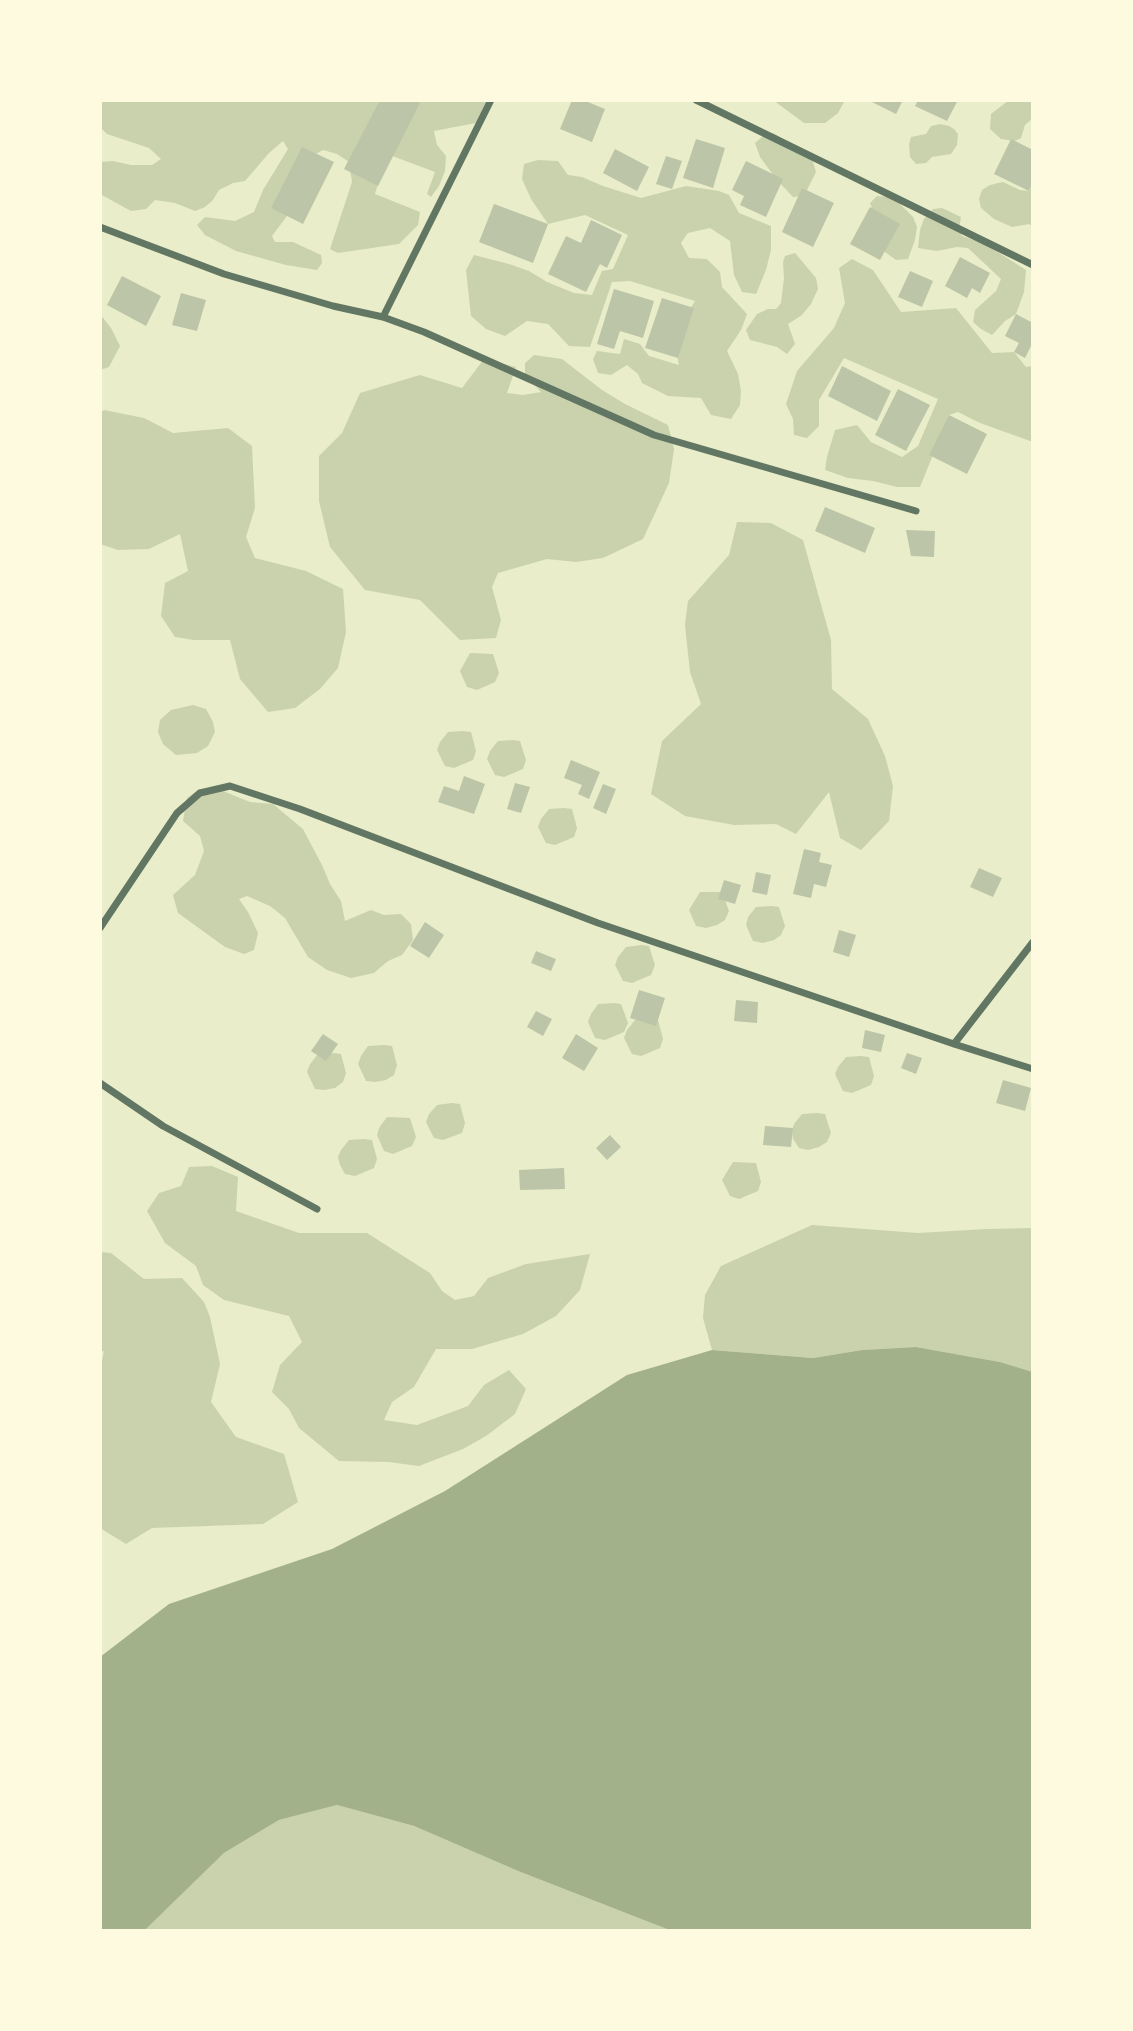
<!DOCTYPE html>
<html>
<head>
<meta charset="utf-8">
<style>
  body { margin:0 }
  #map { position:relative; width:1133px; height:2031px; overflow:hidden; background:#e9edc9; font-family:"PT Sans Narrow",sans-serif }
  canvas { display:block }
  .frame { position:absolute; inset:0; border:102px solid #fefae0; pointer-events:none }
</style>
</head>
<body>
<div id="map">
<canvas width="1133" height="2031"></canvas>
<div class="frame"></div>
</div>
<script>
const c = document.querySelector('canvas').getContext('2d');
c.lineJoin = 'round';
function fillPath(path, color) { c.fillStyle = color; c.fill(path, 'evenodd'); }
const toPath = rows => new Path2D(rows.map(r => 'M' + r).join(''));
function trace(path, color, width, dash) { c.strokeStyle = color; c.lineWidth = width; c.lineCap = dash ? 'butt' : 'round'; c.setLineDash(dash || []); c.stroke(path); }
fillPath(toPath([
  [103,100,489,100,476,123,434,131,437,145,446,156,445,171,439,186,431,197,427,194,435,172,387,154,375,194,420,212,418,225,399,244,338,253,330,249,352,182,349,162,337,154,323,150,312,156,293,208,272,236,275,242,293,242,321,255,322,263,317,270,286,265,236,251,205,235,197,225,205,217,235,221,254,212,263,190,288,149,283,141,269,153,245,181,233,183,219,190,213,200,205,207,195,211,175,203,155,200,146,209,131,211,100,194,100,162,113,161,131,165,152,165,161,159,149,148,107,134,100,127,100,101],
  [773,100,845,100,838,113,825,123,804,123],
  [1009,100,1033,100,1033,118,1025,125,1021,138,1015,141,1001,139,990,129,991,114],
  [940,124,949,126,954,129,958,134,957,145,951,154,932,157,926,163,916,164,910,157,909,145,911,137,926,134,931,126],
  [773,133,811,155,816,172,804,196,793,197,777,180,760,157,755,143,763,136],
  [538,160,558,161,568,175,582,177,603,186,641,198,686,186,719,191,729,195,739,213,771,226,771,250,766,270,756,294,742,292,734,275,730,241,710,228,688,233,681,243,689,258,707,259,720,272,722,287,747,314,741,330,727,351,738,374,741,391,740,405,731,419,711,415,701,398,668,396,642,383,638,374,627,365,611,375,598,373,593,359,597,351,620,354,624,339,640,344,649,356,679,365,674,341,683,320,695,301,630,281,612,282,590,347,569,346,548,324,527,321,505,336,486,329,471,316,466,270,474,255,509,264,529,271,547,282,574,293,592,295,602,271,613,269,628,235,585,215,548,224,531,199,522,179,524,164],
  [1003,182,1020,190,1029,191,1033,184,1033,227,1029,224,1012,227,994,219,981,208,979,199,982,190,990,185],
  [877,196,890,197,895,199,913,217,917,227,915,240,908,259,896,260,885,252,884,237,870,203],
  [942,208,961,217,959,229,962,236,985,244,1026,270,1024,292,1016,314,1005,321,992,335,981,329,973,322,975,310,996,291,1001,279,968,248,957,247,937,251,918,248,920,230,924,219,933,209],
  [795,253,816,278,818,289,811,304,802,315,788,324,795,344,787,354,777,347,750,340,746,330,757,314,768,309,776,309,781,303,784,278,783,262,785,256],
  [852,259,873,270,901,312,956,308,992,353,1014,352,1026,367,1033,366,1033,442,980,423,958,412,949,415,920,487,897,487,873,481,848,478,825,470,827,457,835,430,857,425,871,442,902,457,918,446,938,399,844,358,819,400,819,426,807,438,794,435,793,419,786,404,797,371,834,328,845,303,839,268],
  [100,314,111,328,120,346,109,367,100,370],
  [534,355,562,359,602,390,625,404,668,425,674,449,669,483,643,539,603,558,576,562,547,559,498,573,492,587,501,620,496,638,460,640,420,600,365,590,330,547,319,501,319,456,342,433,360,393,420,375,462,388,484,359,516,367,507,393,523,395,541,392,525,375,525,363],
  [104,410,144,418,173,433,228,428,252,446,255,508,246,537,255,558,306,571,343,589,346,632,338,668,320,689,295,708,268,712,240,679,230,640,194,640,175,637,161,616,165,583,188,571,180,534,149,549,118,550,100,544,100,413],
  [737,522,771,523,803,540,831,640,832,689,868,719,885,756,893,786,889,821,861,850,840,838,829,792,796,834,776,824,734,825,685,816,651,794,662,741,701,704,690,672,685,625,688,601,729,555],
  [470,653,493,654,499,673,495,682,477,690,467,687,460,671],
  [193,705,206,709,213,722,215,732,208,746,197,753,176,755,163,744,158,732,160,720,171,710],
  [463,731,471,732,476,751,473,760,454,768,445,766,437,750,440,742,448,732],
  [513,740,520,741,526,760,523,769,504,777,495,775,487,759,490,751,498,741],
  [199,789,218,789,250,802,273,804,303,829,322,865,330,884,341,901,345,921,371,910,384,915,401,914,411,924,413,940,402,955,388,961,374,973,351,978,327,970,308,957,285,918,270,906,247,896,239,899,248,912,258,933,254,950,244,954,225,947,178,913,173,895,195,875,204,851,200,836,183,821,187,798],
  [564,808,572,809,577,828,574,837,555,845,546,843,538,827,541,819,549,809],
  [700,892,722,892,729,911,725,920,717,925,706,928,696,926,689,910],
  [772,906,779,907,785,926,781,935,774,940,763,943,753,941,746,925,748,917,756,907],
  [642,945,649,946,655,965,651,975,632,983,623,981,615,965,618,957,626,947],
  [614,1003,621,1004,628,1023,624,1032,605,1040,595,1038,588,1022,591,1014,598,1004],
  [650,1019,658,1020,663,1039,660,1048,641,1056,632,1054,624,1038,627,1030,635,1020],
  [384,1045,392,1046,397,1065,394,1075,386,1080,375,1082,366,1081,358,1064,361,1056,368,1046],
  [333,1053,341,1054,346,1073,343,1082,335,1088,324,1090,315,1089,307,1072,310,1064,318,1054],
  [861,1056,869,1057,874,1076,871,1085,852,1093,843,1091,835,1074,838,1067,846,1057],
  [452,1103,460,1104,465,1123,462,1133,443,1140,434,1138,426,1122,429,1114,437,1105],
  [817,1113,825,1114,831,1133,827,1142,819,1147,808,1150,799,1148,793,1139,792,1131,794,1124,802,1114],
  [387,1117,410,1118,416,1137,412,1146,393,1154,384,1151,377,1135,379,1128],
  [364,1139,372,1140,377,1159,374,1168,355,1176,345,1174,340,1165,338,1157,341,1150,349,1140],
  [733,1162,756,1163,761,1182,758,1191,739,1199,730,1196,722,1180],
  [212,1166,238,1177,236,1211,299,1233,367,1233,430,1273,442,1291,455,1300,474,1296,488,1278,526,1264,590,1254,580,1290,556,1316,523,1334,472,1349,436,1349,414,1387,392,1402,384,1420,417,1425,468,1406,484,1385,509,1370,526,1389,515,1414,486,1436,463,1449,419,1466,388,1462,339,1461,299,1428,289,1409,272,1392,280,1365,302,1342,289,1316,224,1300,203,1285,196,1266,165,1243,147,1211,159,1193,181,1186,189,1167],
  [812,1225,918,1233,987,1229,1033,1228,1033,1372,1000,1362,916,1347,862,1350,813,1358,712,1350,703,1318,705,1295,721,1266],
  [100,1252,111,1253,144,1279,182,1278,204,1302,210,1317,220,1364,211,1402,236,1437,284,1454,298,1502,263,1524,152,1528,126,1544,100,1528,100,1371,104,1351,100,1352],
  [337,1805,414,1826,518,1871,672,1931,144,1931,224,1853,279,1820]
]), '#cad2ad');
fillPath(toPath([
  [916,1347,1000,1362,1033,1372,1033,1931,672,1931,518,1871,414,1826,337,1805,279,1820,224,1853,144,1931,100,1931,100,1657,169,1604,332,1549,445,1491,627,1375,712,1350,813,1358,862,1350]
]), '#a3b18a');
fillPath(toPath([
  [380,100,412,100,420,103,378,186,344,169],
  [572,100,583,100,605,109,592,142,560,129],
  [868,100,903,100,896,114],
  [918,100,958,100,947,121,915,106],
  [696,139,725,148,713,188,683,178],
  [1011,139,1033,150,1033,182,1029,191,994,174],
  [302,147,334,162,303,224,271,208],
  [615,149,649,167,637,191,603,173],
  [666,156,682,161,672,189,656,184],
  [746,161,783,179,766,217,740,205,744,196,732,190],
  [802,188,834,203,813,247,782,232],
  [494,204,548,224,533,263,479,242],
  [870,207,900,224,880,260,850,244],
  [591,220,622,235,607,268,600,264,586,292,548,274,566,236,581,243],
  [960,257,990,273,980,293,972,288,967,298,945,286],
  [910,271,933,281,922,307,898,297],
  [122,276,161,296,146,326,107,305],
  [614,289,654,301,643,338,620,331,614,349,597,344],
  [181,293,206,300,197,331,172,325],
  [662,298,694,308,678,358,645,348],
  [1016,314,1033,323,1033,342,1025,358,1014,352,1019,343,1005,336],
  [842,366,891,391,877,421,828,396],
  [898,389,930,405,906,451,875,435],
  [949,415,987,434,967,474,929,455],
  [825,507,875,528,865,553,815,531],
  [906,530,935,531,934,557,911,556],
  [571,760,600,772,589,799,578,794,582,785,564,778],
  [464,776,485,784,474,814,438,802,444,786,459,791],
  [515,783,530,787,521,813,507,809],
  [603,784,616,789,606,814,593,808],
  [804,849,821,853,819,862,832,865,826,887,814,884,811,898,793,894],
  [979,868,1002,878,993,897,970,887],
  [756,872,771,875,767,895,752,892],
  [724,880,741,885,735,904,718,899],
  [425,922,444,935,429,958,410,946],
  [839,930,856,935,849,957,833,952],
  [536,951,556,959,551,971,531,963],
  [639,990,665,998,656,1026,630,1018],
  [736,1000,758,1002,757,1023,734,1021],
  [536,1011,552,1019,543,1036,527,1027],
  [865,1030,885,1035,881,1052,862,1048],
  [323,1034,338,1044,326,1061,311,1051],
  [576,1034,598,1048,584,1071,562,1058],
  [907,1053,922,1058,916,1074,901,1068],
  [1003,1080,1031,1088,1025,1111,996,1103],
  [765,1126,793,1128,791,1147,763,1145],
  [610,1135,621,1147,607,1160,596,1148],
  [564,1168,565,1189,520,1190,519,1170]
]), '#bcc5a7');
trace(toPath([
  [696,100,1033,265],
  [100,227,224,274,333,306,383,317,424,332,654,435,916,511],
  [383,317,491,100],
  [100,928,177,813,200,793,230,786,300,809,598,923,954,1044,1033,1069],
  [954,1044,1033,942],
  [100,1083,163,1126,317,1209]
]), '#617663', 7);
</script>
</body>
</html>
